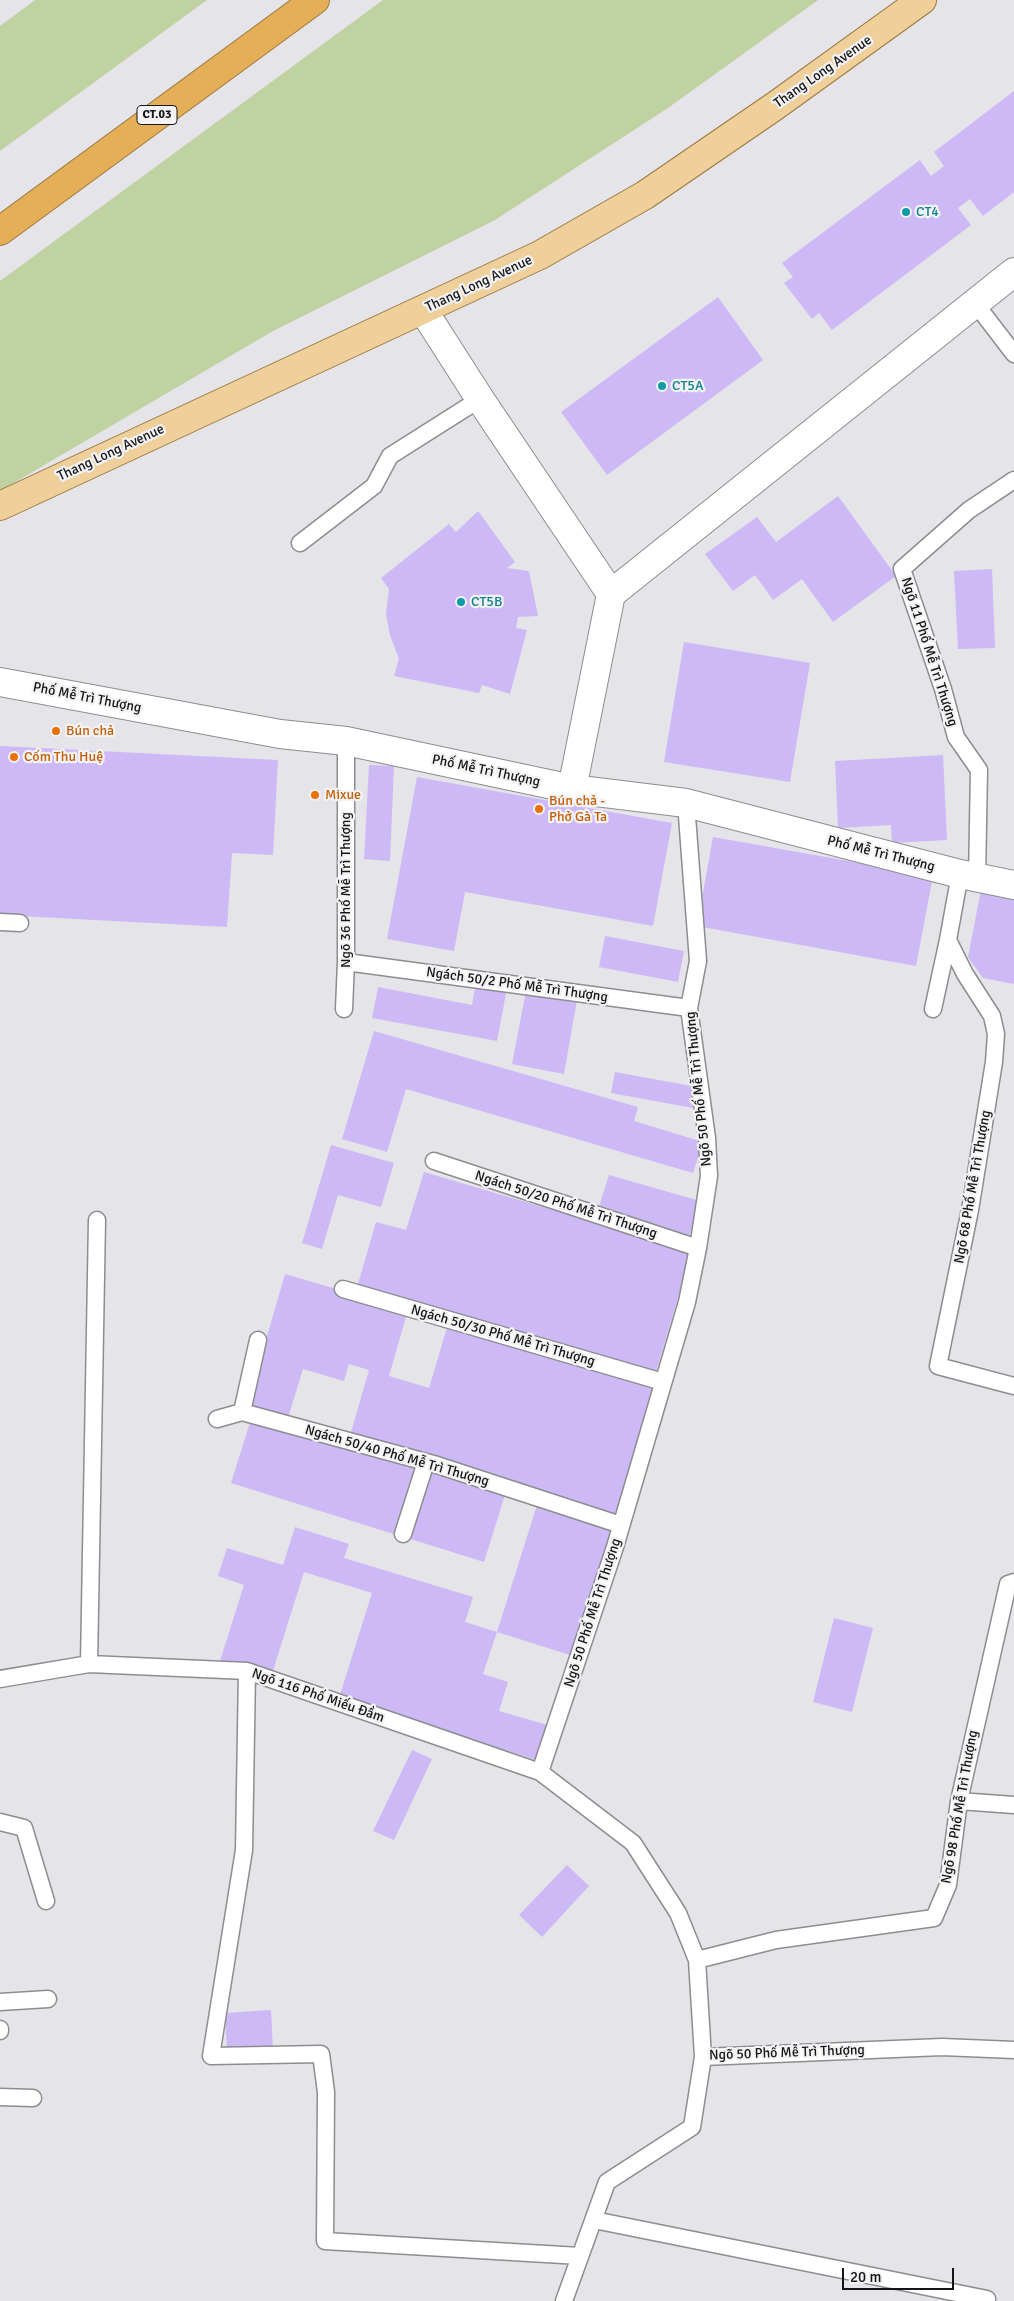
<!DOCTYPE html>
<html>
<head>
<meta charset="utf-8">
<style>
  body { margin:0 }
  #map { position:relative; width:1014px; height:2301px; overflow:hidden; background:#e5e4e8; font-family:Signika,sans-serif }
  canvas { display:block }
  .scale { position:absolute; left:842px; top:2268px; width:112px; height:22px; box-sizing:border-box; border:2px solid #151516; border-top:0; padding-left:6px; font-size:15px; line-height:18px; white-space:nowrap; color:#151516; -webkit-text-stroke:4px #f3f2f5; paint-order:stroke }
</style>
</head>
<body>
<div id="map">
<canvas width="1014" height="2301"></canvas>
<div class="scale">20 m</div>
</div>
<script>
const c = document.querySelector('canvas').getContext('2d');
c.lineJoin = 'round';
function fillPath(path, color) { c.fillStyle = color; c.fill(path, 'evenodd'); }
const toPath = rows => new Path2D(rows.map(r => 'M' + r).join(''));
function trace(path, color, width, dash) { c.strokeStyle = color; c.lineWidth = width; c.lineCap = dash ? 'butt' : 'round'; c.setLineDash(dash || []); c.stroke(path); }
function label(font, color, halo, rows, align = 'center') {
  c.font = font + ' Signika,sans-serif'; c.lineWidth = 4.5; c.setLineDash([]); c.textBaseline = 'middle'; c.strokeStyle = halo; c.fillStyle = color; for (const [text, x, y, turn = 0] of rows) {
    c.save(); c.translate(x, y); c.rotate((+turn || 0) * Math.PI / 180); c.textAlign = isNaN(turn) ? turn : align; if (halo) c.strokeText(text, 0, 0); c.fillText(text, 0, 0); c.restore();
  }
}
fillPath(toPath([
  [35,0,207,0,0,151,0,26],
  [383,0,818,0,668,108,495,220,273,331,0,491,0,281]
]), '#c0d1a2');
fillPath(toPath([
  [1014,91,1014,192,983,216,970,199,958,208,971,225,832,330,819,313,812,319,784,283,793,277,782,263,920,160,931,176,944,166,934,152],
  [718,297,763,360,607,475,561,412],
  [838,496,896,576,833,622,802,579,773,600,755,575,733,591,705,554,757,517,776,542],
  [478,511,515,562,507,568,529,571,538,616,518,617,516,628,527,630,510,694,482,685,479,693,394,676,399,659,390,635,386,614,389,589,381,578,449,524,456,532],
  [992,569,995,648,958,649,954,571],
  [684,642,810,663,790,782,664,762],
  [0,746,278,760,273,855,232,853,227,927,0,915],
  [943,755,947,840,892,843,891,825,838,828,835,761],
  [369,765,394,766,390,861,364,859],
  [417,777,672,823,653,926,465,892,454,951,387,939],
  [713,837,933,876,916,966,697,926],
  [982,885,1014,891,1014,984,983,978,968,957],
  [605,936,684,951,678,982,599,967],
  [476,982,507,988,497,1041,372,1018,378,987,472,1005],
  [526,991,577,1000,564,1074,512,1064],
  [374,1031,638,1107,634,1121,703,1142,693,1173,406,1089,387,1152,342,1139],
  [615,1072,697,1087,693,1108,611,1093],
  [331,1145,394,1163,381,1207,338,1195,322,1249,302,1243],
  [424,1172,692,1251,654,1378,356,1291,376,1222,406,1230],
  [609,1175,700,1201,688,1240,597,1213],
  [285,1274,408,1310,389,1376,429,1388,449,1321,658,1383,618,1517,349,1439,369,1370,349,1364,344,1381,303,1369,287,1421,246,1409],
  [252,1416,421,1469,400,1536,231,1483],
  [425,1470,505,1495,484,1562,404,1537],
  [537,1505,613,1529,573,1656,497,1632],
  [295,1527,349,1544,344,1558,473,1597,465,1622,497,1632,483,1674,508,1682,499,1711,551,1726,540,1761,339,1698,372,1593,304,1572,271,1677,220,1661,244,1585,218,1576,227,1548,283,1565],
  [834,1618,873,1628,852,1712,813,1702],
  [412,1750,432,1759,394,1840,373,1831],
  [567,1865,589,1886,542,1937,519,1915],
  [271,2010,273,2050,227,2053,225,2013]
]), '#cdb9f6');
const service = toPath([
  [975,303,1014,354],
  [300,543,374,486,390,456,480,399],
  [960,874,948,940,965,974,992,1016,996,1034,994,1062,970,1210,938,1366,1014,1386],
  [977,878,979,770,956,737,943,689,902,569,969,510,1014,480],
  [0,922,20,923],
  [346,962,689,1008],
  [344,1009,346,962,346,741],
  [933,1009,948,940],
  [434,1161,698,1248],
  [343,1289,663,1382],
  [258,1340,242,1412,437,1465,621,1525],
  [217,1419,242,1412],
  [403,1534,426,1462],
  [89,1664,97,1220],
  [247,1671,244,1850,211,2056,321,2054,326,2092,325,2241,580,2256],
  [0,1679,89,1664,247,1671,540,1772,633,1843,678,1913,697,1960,703,2057,692,2127,607,2182,564,2301],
  [540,1772,615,1547,687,1302,698,1248,709,1176,707,1138,689,1008,698,961,686,803],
  [959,1801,1014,1805],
  [0,1822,24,1828,46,1901],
  [697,1960,776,1940,934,1918,948,1885,959,1801,1008,1584,1014,1582],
  [0,2002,48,1999],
  [0,2029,0,2031],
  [703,2057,942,2047,1014,2050],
  [0,2097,33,2098],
  [594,2220,987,2299]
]);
const minor = toPath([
  [423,310,480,399,611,594],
  [0,682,280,734,346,741,572,789,686,803,960,874,1014,885],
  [572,789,611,594,1014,272]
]);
const primary = toPath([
  [0,506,540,255,645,195,775,106,922,0]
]);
const motorway = toPath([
  [0,231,315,0]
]);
trace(service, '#8d8c8f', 19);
trace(minor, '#8d8c8f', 30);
trace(primary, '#9c7940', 30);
trace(motorway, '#9c7940', 30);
trace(service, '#fff', 16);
trace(minor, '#fff', 28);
trace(primary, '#efcf9a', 28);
trace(motorway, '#e4af56', 28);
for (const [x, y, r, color] of [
  [906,212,5,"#0f9aa8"],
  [662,386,5,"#0f9aa8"],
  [461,602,5,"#0f9aa8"],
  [56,731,5,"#e8710a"],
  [14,757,5,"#e8710a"],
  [315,795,5,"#e8710a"],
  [539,809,5,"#e8710a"]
]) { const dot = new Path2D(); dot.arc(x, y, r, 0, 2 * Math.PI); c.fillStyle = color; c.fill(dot); trace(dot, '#f3f2f5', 2); }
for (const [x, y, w] of [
  [157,115,40]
]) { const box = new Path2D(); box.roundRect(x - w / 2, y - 9.5, w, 19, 4); c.fillStyle = '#f3f2f5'; c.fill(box); trace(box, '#151516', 1); }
label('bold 12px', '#151516', null, [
  ["CT.03",157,115]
]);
label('14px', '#151516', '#f3f2f5', [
  ["Thang Long Avenue",823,72,-35],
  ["Thang Long Avenue",479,284,-25],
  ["Thang Long Avenue",111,453,-25],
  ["Ngõ 11 Phố Mễ Trì Thượng",929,652,72],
  ["Phố Mễ Trì Thượng",87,698,11],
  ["Phố Mễ Trì Thượng",486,771,12],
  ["Phố Mễ Trì Thượng",881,854,14],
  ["Ngõ 36 Phố Mễ Trì Thượng",346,890,-90],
  ["Ngách 50/2 Phố Mễ Trì Thượng",517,985,8],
  ["Ngõ 50 Phố Mễ Trì Thượng",699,1089,-96],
  ["Ngõ 68 Phố Mễ Trì Thượng",973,1187,-80],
  ["Ngách 50/20 Phố Mễ Trì Thượng",566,1205,18],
  ["Ngách 50/30 Phố Mễ Trì Thượng",503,1336,16],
  ["Ngách 50/40 Phố Mễ Trì Thượng",397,1456,16],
  ["Ngõ 50 Phố Mễ Trì Thượng",593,1613,-72],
  ["Ngõ 116 Phố Miếu Đầm",318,1696,19],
  ["Ngõ 98 Phố Mễ Trì Thượng",960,1807,-80],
  ["Ngõ 50 Phố Mễ Trì Thượng",787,2053,-2]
]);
label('14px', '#0d838f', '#f3f2f5', [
  ["CT4",916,212],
  ["CT5A",672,386],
  ["CT5B",471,602]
], 'left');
label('14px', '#c56008', '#f3f2f5', [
  ["Bún chả",66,731],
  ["Cốm Thu Huệ",24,757],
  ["Mixue",325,795],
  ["Bún chả -",549,801],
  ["Phở Gà Ta",549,817]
], 'left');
</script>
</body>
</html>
